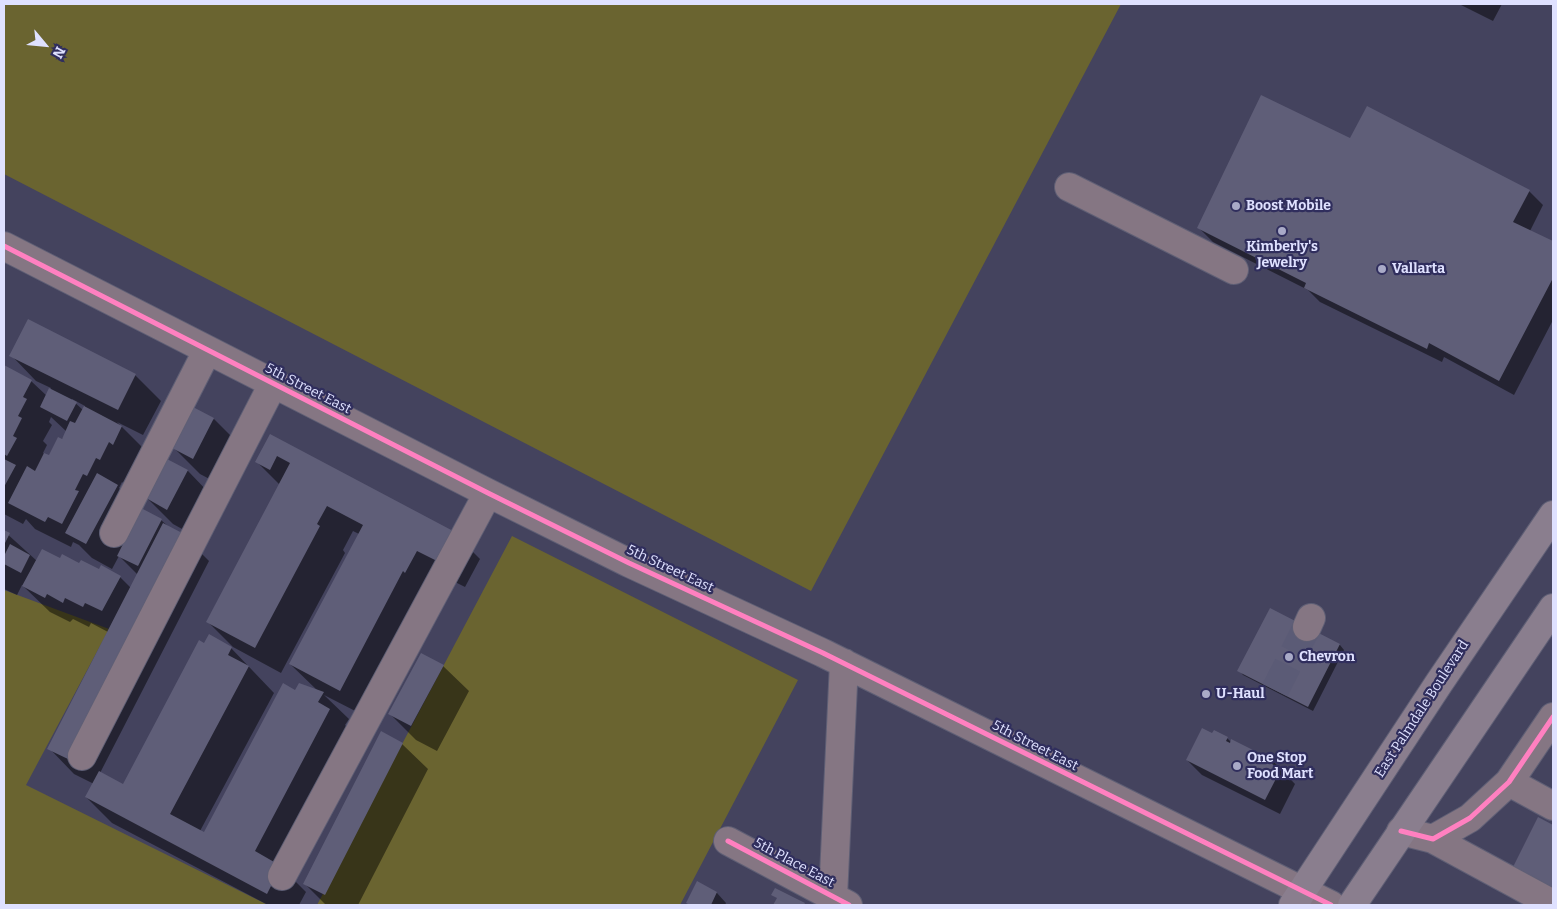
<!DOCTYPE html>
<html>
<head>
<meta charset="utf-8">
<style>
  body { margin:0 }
  #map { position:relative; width:1557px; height:909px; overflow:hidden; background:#44435e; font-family:Bitter,serif }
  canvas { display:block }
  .frame { position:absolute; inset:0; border:5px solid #dfe1ff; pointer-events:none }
  .north { position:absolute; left:20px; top:20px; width:50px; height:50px; -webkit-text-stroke:4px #302e5d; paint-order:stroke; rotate:118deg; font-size:14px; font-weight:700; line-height:20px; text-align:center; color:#dfe1ff }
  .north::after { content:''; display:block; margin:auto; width:18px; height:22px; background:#dfe1ff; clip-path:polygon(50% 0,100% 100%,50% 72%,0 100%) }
</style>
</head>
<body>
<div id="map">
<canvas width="1557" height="909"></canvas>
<div class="frame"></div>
<div class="north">N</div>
</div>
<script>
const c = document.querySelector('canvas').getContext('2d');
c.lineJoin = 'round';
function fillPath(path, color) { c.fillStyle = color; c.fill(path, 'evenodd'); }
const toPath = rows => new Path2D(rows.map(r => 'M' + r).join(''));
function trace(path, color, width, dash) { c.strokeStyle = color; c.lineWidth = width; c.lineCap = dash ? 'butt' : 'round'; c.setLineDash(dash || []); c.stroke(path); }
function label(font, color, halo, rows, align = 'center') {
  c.font = font + ' Bitter,serif'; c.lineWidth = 4.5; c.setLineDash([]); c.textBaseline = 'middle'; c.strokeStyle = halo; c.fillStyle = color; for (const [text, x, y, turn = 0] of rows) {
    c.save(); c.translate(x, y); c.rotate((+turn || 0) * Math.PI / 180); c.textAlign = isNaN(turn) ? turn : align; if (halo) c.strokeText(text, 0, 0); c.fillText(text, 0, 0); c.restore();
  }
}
fillPath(toPath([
  [4,4,1121,4,811,591,4,174],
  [512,536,798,680,680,905,317,905],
  [4,590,109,629,26,785,268,905,4,905]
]), '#6a6430');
fillPath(toPath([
  [1459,4,1502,4,1493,21],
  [1351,140,1529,191,1543,205,1530,231,1553,243,1553,320,1514,395,1444,357,1442,362,1320,302,1308,290,1213,242,1198,227],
  [11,355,135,375,161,401,143,435,117,422,147,452,126,485,122,482,119,488,142,510,161,520,170,528,183,535,209,561,100,773,123,786,205,644,231,648,274,693,200,831,205,834,296,692,318,691,290,664,359,534,353,531,343,550,345,553,281,673,233,647,207,621,280,485,257,462,270,436,454,533,480,559,465,587,443,576,365,716,324,695,349,719,345,725,355,735,284,870,306,892,299,905,268,905,112,823,86,797,94,784,74,774,49,748,108,632,91,623,89,627,73,619,70,622,50,612,22,585,17,595,4,589,4,531,37,561,60,560,80,565,120,577,131,588,138,575,119,556,112,569,92,558,79,545,73,542,71,547,35,529,26,519,23,524,4,514,4,367,31,381,47,396,51,388,36,381],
  [72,399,85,406,83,410,72,400],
  [51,417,67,432,49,457,43,453,47,445,43,441,52,425,49,422],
  [214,419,239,444,219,484,200,474,174,448],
  [168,461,188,471,213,497,193,535,173,524,147,498],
  [1270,609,1340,645,1344,650,1313,711,1243,675,1239,670],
  [443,666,469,691,437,751,416,740,390,714],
  [1213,735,1227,738,1231,742,1273,761,1295,784,1280,814,1202,775,1187,760],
  [402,744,428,769,358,905,326,905,304,883],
  [1539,819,1553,827,1553,894,1529,882],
  [698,883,717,893,726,903,725,905,690,905,687,902]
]), '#0007');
fillPath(toPath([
  [1261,95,1350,138,1367,106,1530,190,1513,222,1553,241,1553,278,1499,381,1429,343,1427,349,1304,288,1306,283,1197,228],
  [28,319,136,374,118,410,9,356],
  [4,365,32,380,23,397,27,399,18,416,22,418,13,436,17,438,7,456,4,454],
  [49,388,77,402,67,421,40,407],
  [84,406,122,426,113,445,109,442,100,460,96,458,87,476,83,474,75,490,79,491,62,524,48,517,45,522,8,503,27,466,35,471,44,453,49,455,58,437,62,439,70,421,75,423],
  [193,407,214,418,193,459,172,448],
  [270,434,455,532,439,562,417,551,405,573,403,571,340,691,289,664,363,525,327,506,317,524,320,526,255,648,206,622,290,463,277,456,270,470,255,462],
  [4,459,16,465,4,487],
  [167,459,188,470,167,510,146,498],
  [97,473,118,485,86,544,65,533],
  [141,508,162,519,138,566,117,556],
  [163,523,184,534,68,759,47,749],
  [4,530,10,533,4,545],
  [10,544,30,555,21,573,4,564,4,556],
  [42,549,60,558,62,554,79,563,81,560,99,569,101,565,121,576,102,611,85,603,83,607,65,598,63,603,47,594,45,598,22,586],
  [1270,608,1340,644,1308,707,1237,671],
  [209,634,232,647,228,655,249,666,170,814,204,832,283,683,295,690,299,683,324,692,318,702,330,709,255,851,281,866,267,894,85,797,99,771,123,784,199,640,204,643],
  [421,653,444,665,411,726,388,714],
  [1202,728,1212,733,1214,730,1228,737,1226,741,1230,743,1231,739,1273,760,1272,764,1281,769,1265,800,1186,760],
  [381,731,403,743,325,895,303,884],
  [1538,817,1553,825,1553,888,1513,867],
  [697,881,717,892,711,905,690,905,686,903],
  [775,888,805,903,804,905,773,905,777,898,771,895]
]), '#5f5e78');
trace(toPath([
  [1275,690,1307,627]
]), '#5b5b76', 28, [28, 14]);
const minor = toPath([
  [1069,187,1234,270],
  [4,246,488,493,629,563,823,653,1331,905],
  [114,533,207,351],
  [1307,627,1311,618],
  [82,756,273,384],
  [1509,782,1553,806],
  [1401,831,1433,839,1470,818,1509,782,1553,717],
  [1433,839,1553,904],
  [728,841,848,905],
  [282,876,488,493],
  [833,897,844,663]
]);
const highway = toPath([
  [1293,905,1439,683,1553,515],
  [1352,905,1553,608]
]);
trace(minor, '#5f5f75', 30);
trace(highway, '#5f5f75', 30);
trace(minor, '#857683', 28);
trace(highway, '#8a7e8e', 28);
trace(toPath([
  [4,246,488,493,629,563,823,653,1331,905],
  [1401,831,1433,839,1470,818,1509,782,1553,717],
  [728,841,849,905]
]), '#ff80c0', 5);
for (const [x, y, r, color] of [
  [1236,206,5,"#a9aac7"],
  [1282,231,5,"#a9aac7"],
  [1382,269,5,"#a9aac7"],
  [1289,657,5,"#a9aac7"],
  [1206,694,5,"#a9aac7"],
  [1237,766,5,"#a9aac7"]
]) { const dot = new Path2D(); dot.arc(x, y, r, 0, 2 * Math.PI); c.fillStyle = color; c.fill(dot); trace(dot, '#302e5d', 2); }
label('bold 14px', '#dfe1ff', '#302e5d', [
  ["Boost Mobile",1246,206],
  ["Kimberly's",1282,247,"center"],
  ["Jewelry",1282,263,"center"],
  ["Vallarta",1392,269],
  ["Chevron",1299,657],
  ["U-Haul",1216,694],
  ["One Stop",1247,758],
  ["Food Mart",1247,774]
], 'left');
label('14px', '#dfe1ff', '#302e5d', [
  ["5th Street East",308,389,27],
  ["5th Street East",670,569,25],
  ["East Palmdale Boulevard",1422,709,-57],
  ["5th Street East",1035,746,27],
  ["5th Place East",794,863,28]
]);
</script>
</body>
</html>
